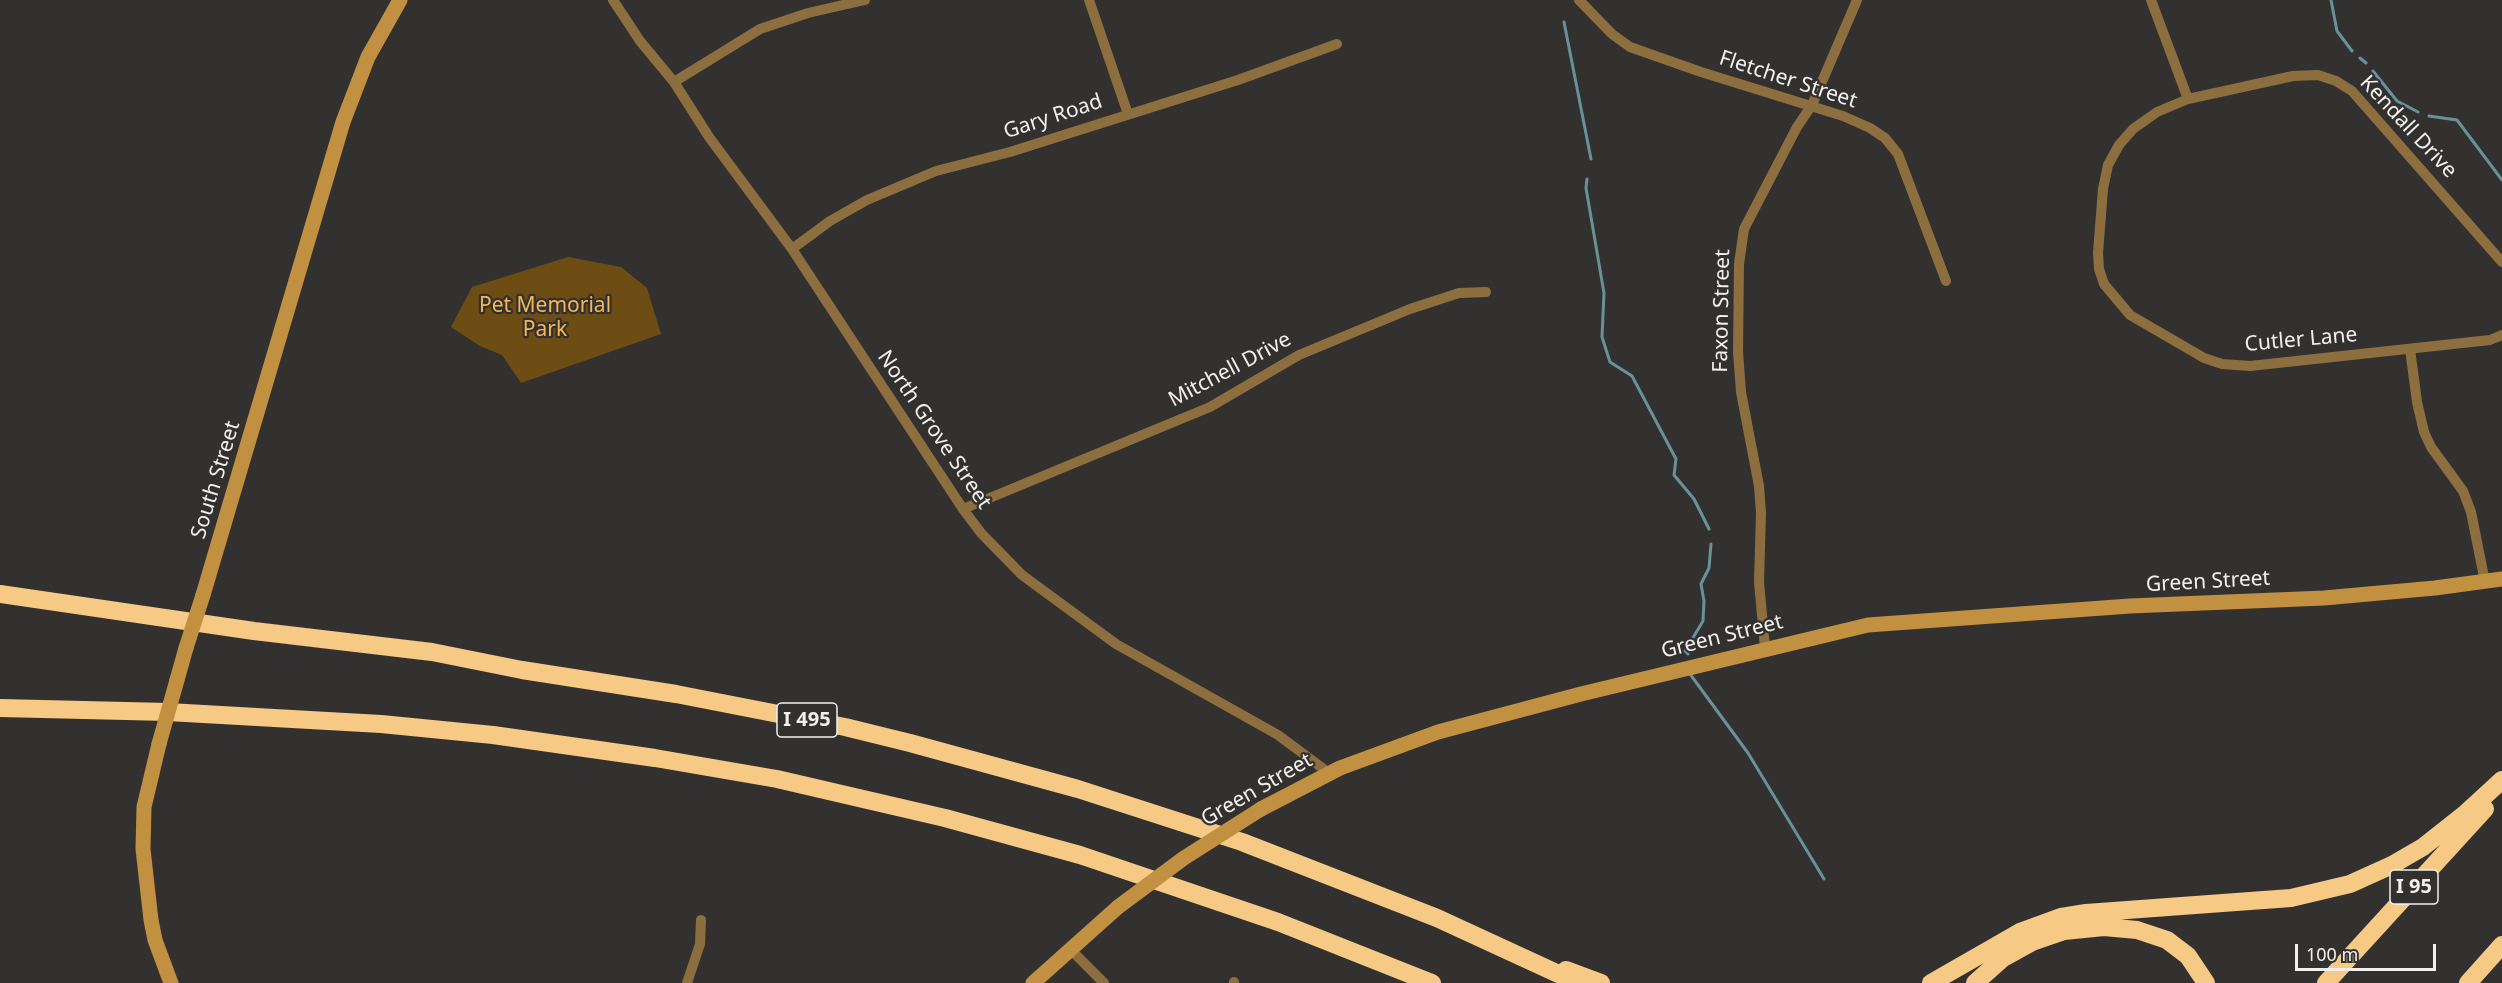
<!DOCTYPE html>
<html>
<head>
<meta charset="utf-8">
<style>
  body { margin:0 }
  #map { position:relative; width:2502px; height:983px; overflow:hidden; background:#33312f; font-family:"Noto Sans",sans-serif }
  canvas { display:block }
  .scale { position:absolute; left:2295px; top:944px; width:141px; height:27px; box-sizing:border-box; border:3px solid #f1f0ee; border-top:0; padding-left:8px; font-size:18px; line-height:21px; white-space:nowrap; color:#f1f0ee; -webkit-text-stroke:4px #33312f; paint-order:stroke }
</style>
</head>
<body>
<div id="map">
<canvas width="2502" height="983"></canvas>
<div class="scale">100 m</div>
</div>
<script>
const c = document.querySelector('canvas').getContext('2d');
c.lineJoin = 'round';
function fillPath(path, color) { c.fillStyle = color; c.fill(path, 'evenodd'); }
const toPath = rows => new Path2D(rows.map(r => 'M' + r).join(''));
function trace(path, color, width, dash) { c.strokeStyle = color; c.lineWidth = width; c.lineCap = dash ? 'butt' : 'round'; c.setLineDash(dash || []); c.stroke(path); }
function label(font, color, halo, rows, align = 'center') {
  c.font = font + ' "Noto Sans",sans-serif'; c.lineWidth = 4.5; c.setLineDash([]); c.textBaseline = 'middle'; c.strokeStyle = halo; c.fillStyle = color; for (const [text, x, y, turn = 0] of rows) {
    c.save(); c.translate(x, y); c.rotate((+turn || 0) * Math.PI / 180); c.textAlign = isNaN(turn) ? turn : align; if (halo) c.strokeText(text, 0, 0); c.fillText(text, 0, 0); c.restore();
  }
}
fillPath(toPath([
  [568,257,621,267,647,288,661,334,521,383,502,355,480,346,451,327,472,287]
]), '#6e4d15');
trace(toPath([
  [2331,0,2337,31,2352,51],
  [1564,22,1591,159],
  [2360,58,2366,63],
  [2373,71,2397,101,2418,112],
  [2429,116,2457,120,2502,180],
  [1587,179,1586,188,1604,293,1602,337,1610,362,1632,376,1676,459,1674,475,1694,499,1709,529],
  [1688,654,1685,651,1703,621,1704,601,1701,584,1709,568,1711,544],
  [1690,674,1748,753,1824,879]
]), '#689298', 3);
trace(toPath([
  [613,0,640,41,674,82,709,137,792,249,963,509,981,533,1022,575,1116,644,1278,735,1329,773],
  [1089,0,1128,114],
  [1579,0,1612,34,1630,47,1701,72,1843,116,1870,128,1885,138,1898,154,1946,281],
  [2151,0,2188,99],
  [674,82,760,29,808,13,865,0],
  [792,249,830,221,867,200,936,171,1010,152,1238,80,1337,44],
  [2502,262,2352,91,2336,81,2318,75,2293,76,2188,99,2157,112,2133,129,2119,145,2108,165,2103,189,2098,253,2099,269,2104,284,2130,315,2204,358,2222,364,2250,366,2490,340,2502,335],
  [2410,349,2417,402,2424,432,2431,447,2463,491,2471,512,2485,582],
  [963,509,1210,407,1299,355,1410,309,1459,293,1486,292],
  [1765,648,1759,582,1761,513,1759,486,1741,392,1738,352,1739,264,1744,229,1797,127,1812,105,1857,0],
  [1070,949,1104,983],
  [1234,982,1234,983],
  [687,983,700,944,701,920]
]), '#8d6f3f', 10);
trace(toPath([
  [203,595,343,122,368,57,400,0],
  [177,680,186,648],
  [159,744,144,807,143,849,151,920,155,940,171,983],
  [1261,809,1340,768,1438,732,1581,694,1868,625,2130,606,2324,598,2435,588,2502,579],
  [1033,983,1118,907]
]), '#c19040', 15);
trace(toPath([
  [0,594,254,631,432,652,522,670,676,694,845,727,910,743,1078,789,1242,842,1437,918,1578,983],
  [0,708,168,712,381,724,493,735,655,758,777,779,945,818,1080,855,1278,922,1432,983],
  [1566,970,1601,983],
  [1931,983,2020,932,2061,917,2086,913,2291,898,2350,884,2392,865,2423,847,2466,813,2502,780],
  [1975,983,2003,958,2032,942,2064,931,2104,927,2137,930,2167,940,2188,956,2206,983],
  [2326,983,2485,809],
  [2468,983,2502,945]
]), '#f6c985', 18);
trace(toPath([
  [186,648,203,595],
  [159,744,177,680],
  [1118,907,1184,858,1261,809]
]), '#c19040', 15);
for (const [x, y, w] of [
  [807,720,60],
  [2414,887,48]
]) { const box = new Path2D(); box.roundRect(x - w / 2, y - 17, w, 34, 4.5); c.fillStyle = '#33312f'; c.fill(box); trace(box, '#f1f0ee', 1.5); }
label('bold 20px', '#f1f0ee', null, [
  ["I 495",807,720],
  ["I 95",2414,887]
]);
label('21px', '#f1f0ee', '#33312f', [
  ["Fletcher Street",1788,80,18],
  ["Gary Road",1053,117,-18],
  ["Kendall Drive",2408,127,47],
  ["Faxon Street",1722,311,-89],
  ["Cutler Lane",2301,340,-5],
  ["Mitchell Drive",1230,370,-28],
  ["North Grove Street",934,430,56],
  ["South Street",216,480,-73],
  ["Green Street",2208,582,-3],
  ["Green Street",1722,637,-14],
  ["Green Street",1257,790,-30]
]);
label('21px', '#f6b752', '#33312f', [
  ["Pet Memorial",545,306],
  ["Park",545,330]
]);
</script>
</body>
</html>
